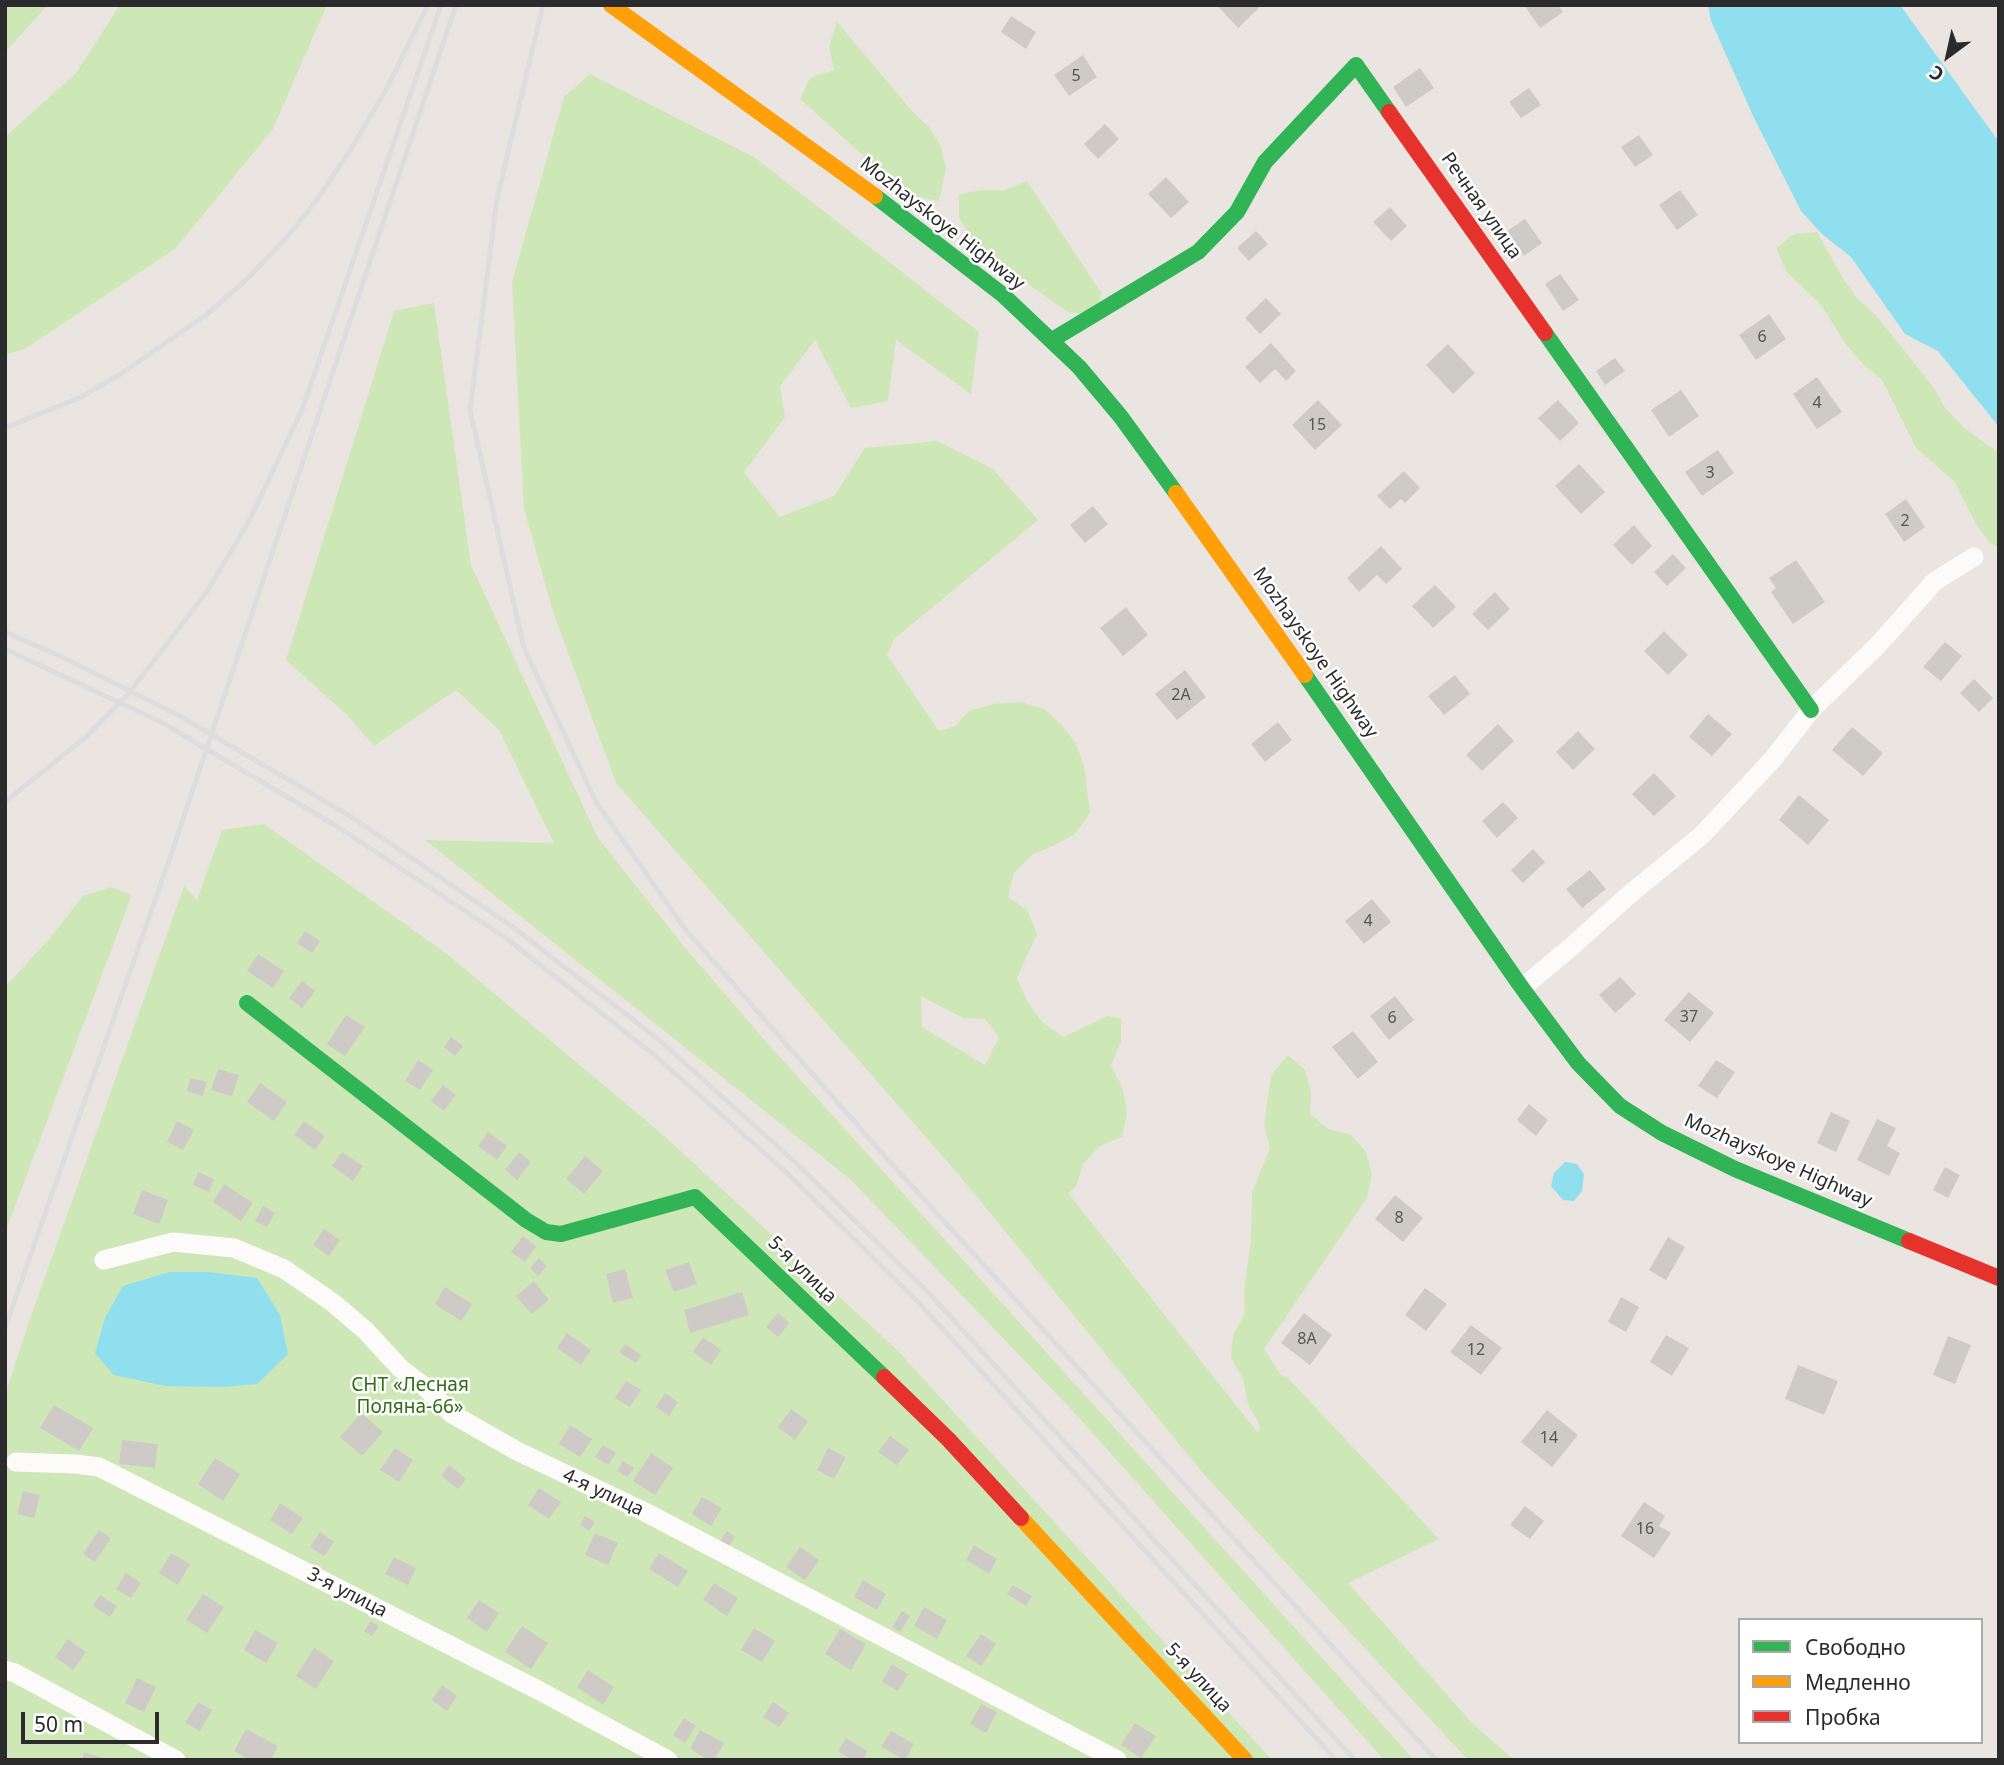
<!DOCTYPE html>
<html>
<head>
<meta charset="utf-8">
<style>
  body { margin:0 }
  #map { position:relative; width:2004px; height:1765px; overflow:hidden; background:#eae5e0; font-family:"Noto Sans",sans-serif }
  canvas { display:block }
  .frame { position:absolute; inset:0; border:7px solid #2b2b2b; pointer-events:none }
  .legend { position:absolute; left:1738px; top:1618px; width:245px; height:126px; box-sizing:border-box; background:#fff; border:2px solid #aaa; margin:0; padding:9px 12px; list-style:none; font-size:21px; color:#2b2b2b }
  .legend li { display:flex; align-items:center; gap:14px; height:35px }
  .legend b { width:35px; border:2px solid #aaa }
  .north { position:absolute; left:1913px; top:21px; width:70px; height:70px; -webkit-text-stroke:5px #fff; paint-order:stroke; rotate:213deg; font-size:19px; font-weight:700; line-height:28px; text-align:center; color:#2b2b2b }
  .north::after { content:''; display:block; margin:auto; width:24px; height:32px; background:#2b2b2b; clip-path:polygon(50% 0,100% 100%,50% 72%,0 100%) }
  .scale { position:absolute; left:21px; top:1712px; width:138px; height:32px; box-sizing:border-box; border:4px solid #2b2b2b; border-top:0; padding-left:9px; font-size:21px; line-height:24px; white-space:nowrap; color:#2b2b2b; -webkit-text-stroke:5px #fff; paint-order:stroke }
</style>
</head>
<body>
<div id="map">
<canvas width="2004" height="1765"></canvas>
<div class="frame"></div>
<ul class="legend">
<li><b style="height:9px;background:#30b455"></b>Свободно</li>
<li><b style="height:9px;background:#ff9f0a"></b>Медленно</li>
<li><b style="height:9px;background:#e5322d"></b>Пробка</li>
</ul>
<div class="north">С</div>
<div class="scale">50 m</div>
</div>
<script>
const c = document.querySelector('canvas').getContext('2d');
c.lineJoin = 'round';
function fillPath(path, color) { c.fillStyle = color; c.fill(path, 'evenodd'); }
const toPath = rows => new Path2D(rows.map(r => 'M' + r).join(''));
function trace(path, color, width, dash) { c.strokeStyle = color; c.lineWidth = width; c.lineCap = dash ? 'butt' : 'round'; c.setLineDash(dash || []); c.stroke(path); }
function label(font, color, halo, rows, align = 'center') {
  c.font = font + ' "Noto Sans",sans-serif'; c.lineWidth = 5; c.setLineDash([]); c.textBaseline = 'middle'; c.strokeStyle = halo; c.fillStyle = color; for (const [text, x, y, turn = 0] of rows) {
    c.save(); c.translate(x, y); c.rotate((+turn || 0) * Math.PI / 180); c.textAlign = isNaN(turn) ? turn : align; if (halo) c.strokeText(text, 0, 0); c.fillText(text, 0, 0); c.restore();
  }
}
fillPath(toPath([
  [5,5,48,5,5,52],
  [120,5,327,5,273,129,175,249,25,349,5,355,5,137,76,73],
  [837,22,913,112,929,127,941,146,946,169,939,201,917,197,894,183,800,99,810,78,834,70,829,46],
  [590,74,754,157,979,332,971,394,896,340,888,401,851,408,815,340,780,386,785,417,744,472,780,517,834,496,865,448,937,441,993,469,1038,520,894,639,887,655,939,731,955,726,969,711,993,704,1022,702,1044,709,1062,725,1076,744,1084,765,1090,813,1075,834,1055,845,1033,854,1014,873,1008,897,1027,910,1037,934,1017,978,1027,1001,1043,1023,1064,1037,1107,1016,1121,1018,1121,1042,1111,1065,1123,1089,1127,1114,1122,1137,1100,1146,1083,1164,1076,1187,1068,1193,1258,1433,1260,1426,1248,1404,1243,1379,1231,1358,1233,1335,1245,1313,1244,1291,1251,1240,1252,1192,1270,1148,1264,1124,1271,1075,1288,1055,1305,1070,1311,1092,1310,1114,1328,1129,1351,1135,1366,1152,1372,1174,1367,1198,1264,1349,1281,1375,1287,1377,1439,1539,1348,1583,1472,1723,1514,1760,1468,1760,1202,1472,959,1175,616,783,553,612,524,509,512,282,564,97],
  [921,996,963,1018,985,1019,999,1037,985,1065,922,1027],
  [1027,181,1102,294,1093,315,1068,312,1008,270,972,238,959,218,959,194,982,190,1005,190],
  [1817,232,1844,280,1857,298,1875,314,1934,388,1945,408,1963,427,1999,453,1999,548,1990,543,1976,524,1954,481,1916,448,1882,380,1863,364,1847,346,1822,306,1786,271,1776,248,1794,234],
  [434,303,471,565,598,838,682,944,761,1036,1414,1760,1384,1760,1072,1410,850,1179,425,840,554,843,499,730,456,690,374,746,347,715,286,660,394,311],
  [264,824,447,954,662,1134,896,1349,1272,1760,5,1760,5,1395,31,1316,184,886,197,900,222,830],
  [111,887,132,895,5,1233,5,987,50,938,83,896]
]), '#cee7b7');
fillPath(toPath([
  [1708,5,1900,5,1999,142,1999,427,1938,351,1905,334,1851,257,1822,234,1801,211,1754,118,1711,21],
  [1565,1162,1577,1164,1584,1174,1582,1191,1574,1201,1563,1200,1551,1186,1554,1173],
  [169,1272,209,1272,257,1278,280,1315,288,1354,257,1384,223,1387,165,1386,114,1375,95,1353,105,1318,123,1286]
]), '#8fdfef');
fillPath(toPath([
  [1217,5,1262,5,1238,28],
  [1524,5,1558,5,1563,12,1540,28],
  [1011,16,1036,32,1026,49,1001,32],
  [1083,55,1097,77,1069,96,1054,75],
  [1420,68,1434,88,1406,107,1393,87],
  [1529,88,1541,105,1521,118,1509,102],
  [1105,124,1119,139,1098,159,1084,144],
  [1639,135,1653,155,1635,167,1621,147],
  [1166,177,1189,202,1171,218,1148,194],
  [1680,190,1698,215,1677,230,1659,205],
  [1390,207,1407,226,1391,241,1373,222],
  [1525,219,1542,243,1524,256,1507,231],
  [1256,231,1268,244,1249,261,1237,248],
  [1560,274,1579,300,1563,311,1545,284],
  [1266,298,1281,314,1260,334,1245,318],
  [1769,314,1786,339,1756,360,1739,335],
  [1271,343,1296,371,1286,381,1275,369,1260,383,1245,367],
  [1448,344,1475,373,1453,394,1426,365],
  [1615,358,1625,371,1605,385,1596,371],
  [1817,377,1842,412,1817,429,1793,394],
  [1681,390,1699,416,1669,437,1651,410],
  [1318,400,1342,425,1315,450,1292,425],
  [1558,400,1579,423,1560,441,1538,418],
  [1718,450,1734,473,1702,496,1685,472],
  [1579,464,1605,492,1581,514,1555,486],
  [1404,471,1420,488,1405,503,1401,499,1390,509,1377,496],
  [1906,499,1925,527,1904,542,1885,514],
  [1093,506,1108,524,1085,543,1070,525],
  [1634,525,1652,546,1632,565,1613,545],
  [1381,546,1402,569,1386,584,1377,575,1359,592,1347,578],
  [1673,554,1686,568,1667,586,1654,572],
  [1796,560,1825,602,1793,624,1771,592,1776,588,1769,578],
  [1435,585,1456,607,1433,628,1412,606],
  [1495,592,1510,609,1488,630,1472,614],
  [1126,607,1148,635,1123,656,1100,628],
  [1664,631,1688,655,1668,675,1644,651],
  [1945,642,1962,656,1941,681,1923,667],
  [1185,670,1206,697,1177,720,1155,694],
  [1455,675,1470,694,1444,715,1428,696],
  [1974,679,1993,698,1979,712,1960,693],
  [1708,714,1732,734,1712,756,1689,737],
  [1278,722,1292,740,1265,762,1251,744],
  [1498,724,1514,741,1482,771,1466,755],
  [1852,727,1883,753,1863,776,1832,750],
  [1578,731,1595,749,1573,770,1556,752],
  [1654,773,1676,796,1654,816,1632,794],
  [1799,795,1829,820,1808,845,1779,820],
  [1503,802,1518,818,1497,838,1482,821],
  [1533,849,1545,862,1523,883,1511,870],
  [1590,870,1606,889,1582,908,1566,889],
  [1372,899,1391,922,1364,944,1345,921],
  [305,931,320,941,312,953,297,943],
  [258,954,284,971,273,988,247,971],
  [1620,977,1636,994,1615,1013,1599,995],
  [302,981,315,991,302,1008,289,998],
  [1689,992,1714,1013,1690,1042,1664,1020],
  [1395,996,1414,1020,1389,1040,1370,1016],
  [346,1015,365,1027,345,1056,327,1044],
  [1353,1031,1378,1062,1358,1079,1332,1047],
  [451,1037,463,1046,455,1056,444,1047],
  [418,1060,433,1070,420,1090,405,1081],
  [1716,1060,1735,1072,1717,1098,1698,1086],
  [218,1069,239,1075,232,1096,211,1090],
  [190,1078,207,1082,203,1096,187,1091],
  [260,1083,287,1102,274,1121,247,1102],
  [443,1085,456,1095,444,1111,431,1101],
  [1529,1104,1548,1120,1536,1136,1517,1120],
  [1831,1112,1850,1121,1836,1152,1817,1143],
  [1877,1119,1896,1128,1887,1146,1900,1153,1889,1176,1857,1160],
  [177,1121,194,1130,183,1150,167,1142],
  [304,1121,325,1136,315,1150,294,1135],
  [488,1132,507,1146,497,1160,478,1146],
  [342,1152,363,1166,353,1181,332,1166],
  [519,1152,531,1162,517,1180,505,1170],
  [585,1156,603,1171,584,1194,566,1179],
  [1945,1167,1960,1175,1948,1198,1933,1190],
  [198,1172,214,1179,209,1192,193,1185],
  [224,1184,253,1203,241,1221,213,1202],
  [142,1190,168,1200,159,1224,133,1214],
  [1395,1195,1423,1218,1403,1242,1375,1219],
  [263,1206,275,1213,267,1227,255,1221],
  [324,1229,340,1240,329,1256,313,1245],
  [523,1236,536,1246,525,1262,511,1252],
  [1668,1237,1685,1247,1666,1280,1649,1270],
  [539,1258,547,1266,538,1276,530,1268],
  [689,1262,697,1284,674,1292,665,1270],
  [625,1269,633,1298,613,1303,606,1274],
  [534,1281,549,1300,532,1314,516,1296],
  [445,1287,472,1304,461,1321,435,1304],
  [1425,1288,1447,1304,1426,1331,1405,1315],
  [742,1292,749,1315,690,1333,684,1310],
  [1621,1297,1639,1307,1626,1332,1608,1322],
  [778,1313,789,1323,778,1337,766,1327],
  [1304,1313,1332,1335,1310,1365,1281,1343],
  [1471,1325,1502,1348,1481,1375,1450,1352],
  [567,1333,591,1350,581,1365,557,1348],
  [1666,1335,1689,1348,1672,1376,1650,1362],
  [1948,1336,1971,1345,1955,1384,1933,1375],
  [703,1337,721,1350,711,1365,693,1352],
  [625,1344,641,1355,636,1363,619,1352],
  [1798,1365,1838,1381,1824,1415,1785,1399],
  [626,1381,641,1390,630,1407,615,1398],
  [665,1393,678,1402,669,1416,656,1407],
  [54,1405,93,1428,79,1451,40,1428],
  [791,1409,808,1421,795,1440,778,1427],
  [1547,1410,1578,1435,1552,1467,1521,1442],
  [361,1413,383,1432,362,1456,340,1437],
  [570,1425,592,1439,580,1457,559,1444],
  [890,1436,909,1450,897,1465,878,1452],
  [122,1440,158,1444,155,1468,119,1464],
  [603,1445,616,1453,608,1465,595,1457],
  [395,1448,413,1460,399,1482,380,1470],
  [828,1448,846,1457,834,1479,817,1470],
  [651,1453,673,1468,655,1495,633,1481],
  [215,1458,240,1474,223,1501,198,1484],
  [623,1461,634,1468,627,1477,617,1471],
  [449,1465,466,1479,458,1489,441,1476],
  [539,1488,561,1502,549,1519,528,1505],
  [23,1491,40,1495,34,1518,17,1514],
  [702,1497,722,1508,711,1526,692,1514],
  [1644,1502,1665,1516,1659,1526,1671,1533,1654,1558,1621,1536],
  [280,1503,303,1518,292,1534,270,1520],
  [1525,1506,1544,1521,1530,1539,1510,1525],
  [585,1516,595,1522,589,1531,580,1525],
  [99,1530,111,1538,95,1562,83,1554],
  [727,1531,735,1537,727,1549,718,1544],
  [320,1532,334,1542,324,1556,310,1547],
  [595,1533,618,1543,608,1565,585,1555],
  [974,1545,997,1559,989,1574,966,1560],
  [800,1547,819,1560,805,1580,786,1567],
  [171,1553,190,1564,178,1585,159,1573],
  [659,1553,688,1571,678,1587,649,1569],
  [394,1557,416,1568,408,1585,385,1574],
  [126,1573,141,1583,131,1598,116,1589],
  [863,1580,886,1594,877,1610,854,1597],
  [714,1583,738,1598,727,1616,703,1600],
  [1013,1585,1032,1596,1026,1606,1007,1594],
  [203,1594,224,1607,207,1633,186,1620],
  [100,1595,117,1606,110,1617,93,1606],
  [479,1600,499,1613,487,1632,467,1618],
  [924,1607,947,1620,937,1639,914,1626],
  [902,1611,910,1616,900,1632,892,1627],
  [371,1621,379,1626,372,1636,364,1631],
  [522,1626,548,1643,531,1669,505,1652],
  [754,1628,775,1641,762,1662,741,1650],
  [840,1629,866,1644,851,1670,825,1654],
  [255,1630,278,1643,266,1663,244,1650],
  [981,1634,996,1644,981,1666,966,1656],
  [68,1639,86,1652,73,1670,55,1657],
  [314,1648,334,1661,316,1689,296,1676],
  [892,1664,908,1674,898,1691,882,1682],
  [588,1670,614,1687,603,1705,577,1687],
  [137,1678,156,1687,144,1712,125,1703],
  [442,1685,457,1696,447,1711,432,1700],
  [198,1702,212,1710,200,1731,185,1723],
  [773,1702,789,1713,779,1727,763,1717],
  [981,1704,997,1712,986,1733,970,1724],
  [684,1718,696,1726,685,1743,673,1735],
  [1135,1723,1156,1736,1141,1758,1121,1745],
  [246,1729,278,1746,270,1760,250,1760,234,1751],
  [700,1730,724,1743,714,1760,708,1760,690,1749],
  [891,1731,914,1744,905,1760,881,1747],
  [846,1738,867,1751,862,1760,852,1760,838,1751],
  [84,1752,105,1759,105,1760,82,1760]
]), '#cecbc7');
trace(toPath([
  [1522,988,1571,947,1630,894,1702,835,1773,759,1811,710,1878,645,1935,581,1974,557],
  [104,1260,173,1242,234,1248,284,1269,332,1302,366,1331,401,1369,425,1387,452,1414,517,1451,645,1512,1117,1760],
  [16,1462,75,1464,99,1467,540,1691,668,1760],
  [5,1670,15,1673,176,1760]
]), '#fcfbfa', 19);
trace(toPath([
  [875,196,1003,295,1079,367,1121,417,1176,493],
  [1545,333,1811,710],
  [1052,340,1198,252,1237,212,1265,162,1356,65,1389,112],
  [1305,675,1522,988,1578,1063,1620,1106,1662,1133,1735,1169,1909,1241],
  [247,1003,526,1220,546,1232,561,1234,695,1197,884,1377]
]), '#30b455', 16);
trace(toPath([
  [611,5,875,196],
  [1176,493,1305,675],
  [1021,1518,1245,1760]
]), '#ff9f0a', 16);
trace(toPath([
  [1389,112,1545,333],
  [1909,1241,1999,1278],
  [884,1377,948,1439,1021,1518]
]), '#e5322d', 16);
trace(toPath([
  [543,5,497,199,470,410,524,648,596,802,685,929,890,1162,1436,1760],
  [5,428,79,398,119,375,206,315,247,279,288,236,316,201,351,149,386,90,428,5],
  [5,632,60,656,180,716,350,816,510,925,658,1039,796,1163,927,1291,1355,1760],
  [5,649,161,722,338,827,506,938,652,1053,789,1175,918,1302,1336,1760],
  [5,802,86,737,129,693,206,593,247,525,302,410,441,5],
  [5,1328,172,852,456,5]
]), '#dddddf', 5);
label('16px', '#565554', null, [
  ["5",1076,76],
  ["6",1762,337],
  ["4",1817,403],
  ["15",1317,425],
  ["3",1710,473],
  ["2",1905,521],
  ["2А",1181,695],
  ["4",1368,921],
  ["37",1689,1017],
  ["6",1392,1018],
  ["8",1399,1218],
  ["8А",1307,1339],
  ["12",1476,1350],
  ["14",1549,1438],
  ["16",1645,1529]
]);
label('19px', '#2b2b2b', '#fff', [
  ["Речная улица",1481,206,55],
  ["Mozhayskoye Highway",942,224,38],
  ["Mozhayskoye Highway",1315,653,55],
  ["Mozhayskoye Highway",1778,1161,24],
  ["5-я улица",802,1270,44],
  ["4-я улица",603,1493,25],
  ["3-я улица",347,1593,27],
  ["5-я улица",1198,1678,47]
]);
label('19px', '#2f6d15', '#fff', [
  ["СНТ «Лесная",410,1386],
  ["Поляна-66»",410,1408]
]);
</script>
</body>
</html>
